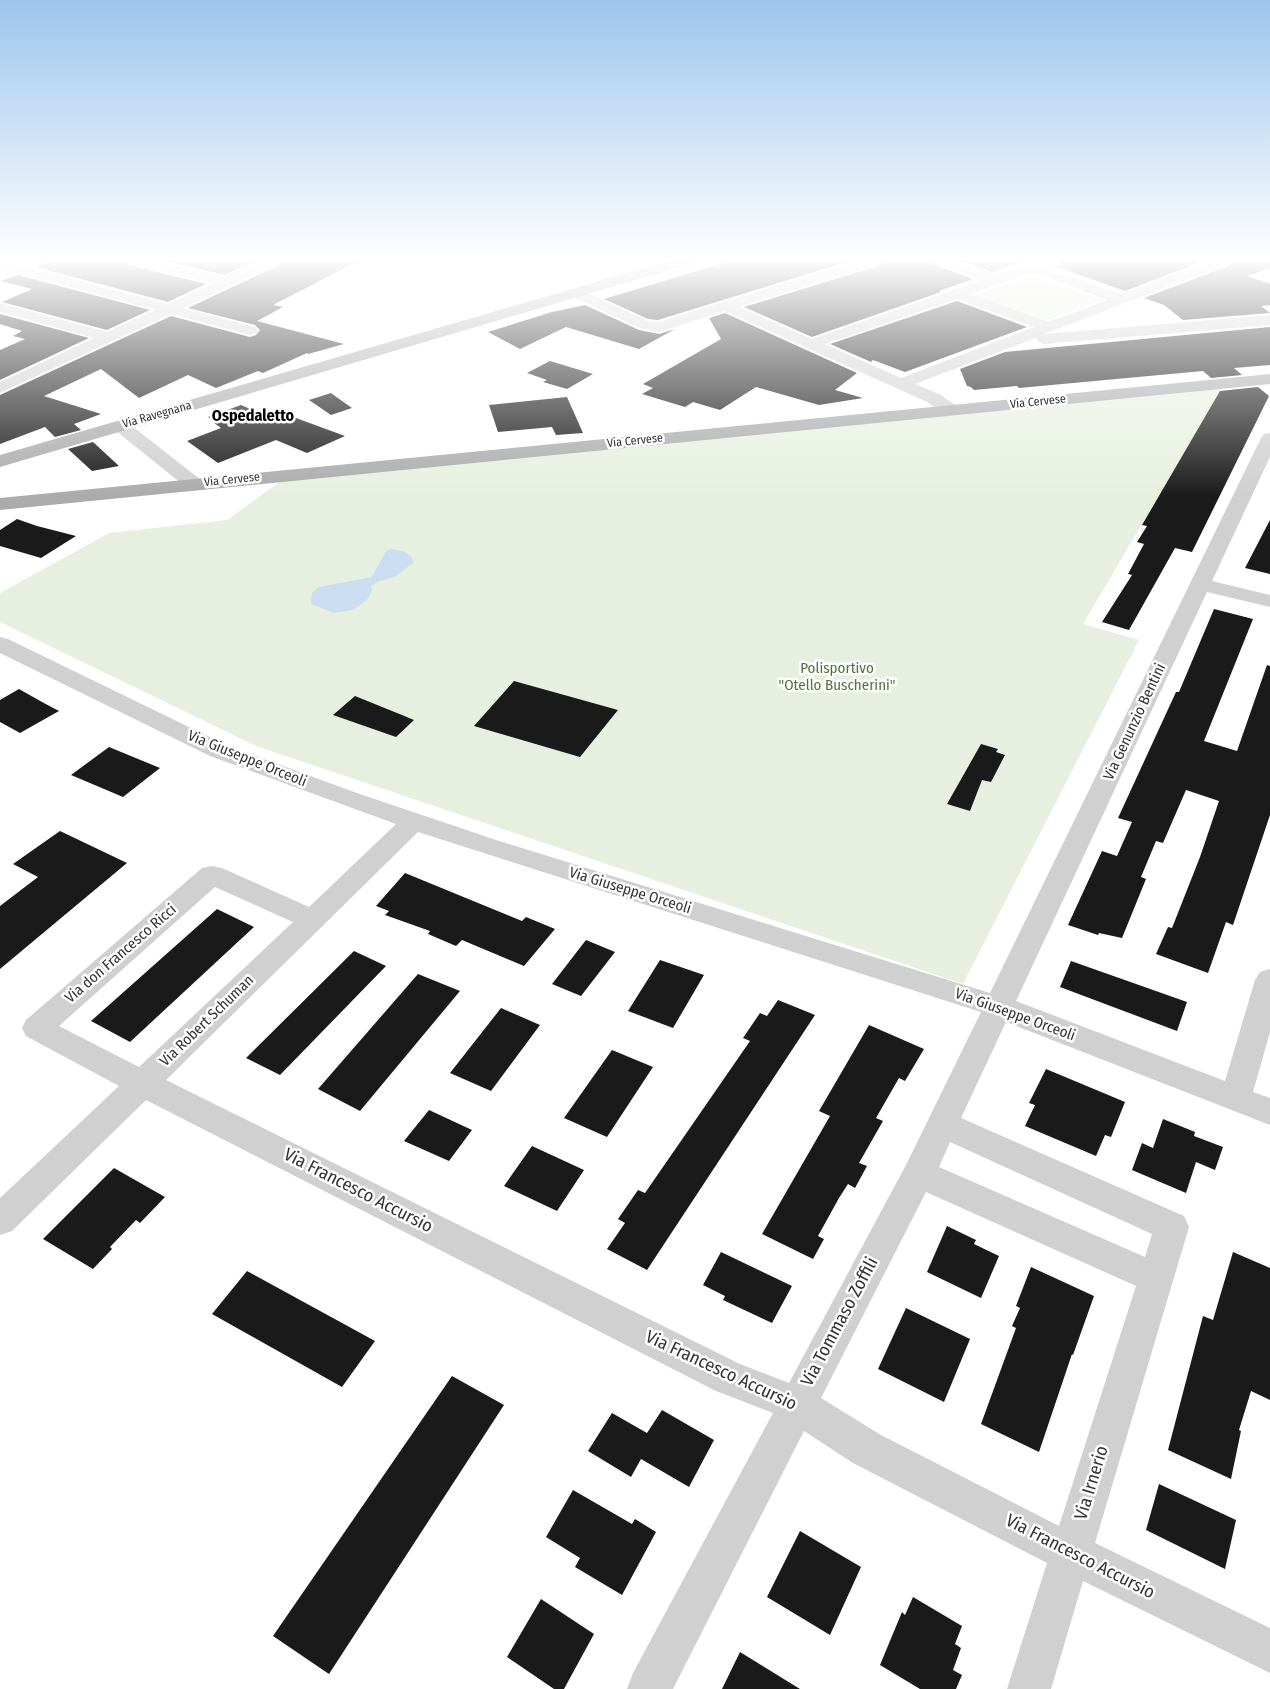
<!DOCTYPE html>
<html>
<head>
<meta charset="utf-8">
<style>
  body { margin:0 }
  canvas { display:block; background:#fff }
</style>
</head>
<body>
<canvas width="1270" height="1689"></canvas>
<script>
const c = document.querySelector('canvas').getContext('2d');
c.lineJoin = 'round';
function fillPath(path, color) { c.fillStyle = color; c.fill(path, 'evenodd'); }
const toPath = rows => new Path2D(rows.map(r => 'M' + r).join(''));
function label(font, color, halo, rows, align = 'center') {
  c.font = font + ' "Fira Sans Condensed",sans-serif'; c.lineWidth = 5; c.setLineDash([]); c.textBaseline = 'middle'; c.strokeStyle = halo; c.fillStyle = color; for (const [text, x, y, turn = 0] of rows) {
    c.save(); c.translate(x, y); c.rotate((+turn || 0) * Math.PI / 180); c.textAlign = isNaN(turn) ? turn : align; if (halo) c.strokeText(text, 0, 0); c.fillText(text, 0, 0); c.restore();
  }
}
fillPath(toPath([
  [1030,275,1103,300,1039,323,975,295],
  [1223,387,1083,624,1139,640,963,984,256,746,0,622,0,593,109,533,227,520,281,481]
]), '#e7f0e0');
fillPath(toPath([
  [391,549,403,551,411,556,414,562,395,577,379,581,371,586,372,591,367,600,353,610,334,613,311,604,312,593,319,587,372,577,386,551]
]), '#cbdef1');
fillPath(toPath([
  [54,260,125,260,129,265,206,284,168,302,36,267],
  [161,260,257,260,224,275],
  [282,260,360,260,273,305,283,307,257,321,344,344,308,354,307,353,263,373,258,371,216,388,188,375,139,398,101,369,44,396,101,414,74,424,81,430,55,437,45,427,0,444,0,395,171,316,250,337,256,335,260,330,255,325,188,308,279,265],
  [733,260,853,260,658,320,648,319,604,299],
  [884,260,932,260,935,265,973,279,939,291,941,292,812,337,744,307,881,265],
  [960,260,1018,260,1019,262,992,272],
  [1063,260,1206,260,1125,291,1055,266,1061,264],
  [1234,260,1270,260,1270,268,1247,276,1270,284,1270,305,1261,306,1270,313,1183,320,1164,305,1144,298,1231,265],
  [18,275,150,310,107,330,2,302,32,289,1,281],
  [957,301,1027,327,905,372,873,360,871,362,830,344],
  [585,305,639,330,659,334,675,329,639,349,566,327,520,349,488,332,552,312],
  [725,313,857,373,835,390,863,398,819,405,756,387,720,410,693,402,685,407,642,394,653,388,643,384,721,339,709,318],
  [0,314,89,338,0,380,0,350,25,339,13,336,22,331,0,324],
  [1270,327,1270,365,1234,368,1242,375,1211,378,1203,371,1019,388,1017,386,974,390,971,387,967,386,960,369,1005,352],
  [550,361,593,374,567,389,543,382,547,380,527,373],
  [1258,387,1269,396,1192,552,1175,548,1129,630,1102,622,1132,575,1128,574,1144,544,1137,542,1147,526,1142,525,1220,391],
  [331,393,335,396,352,408,331,415,309,400],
  [567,397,583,433,556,435,552,427,498,432,489,405],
  [241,405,282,423,296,418,345,436,307,453,276,440,218,463,187,441,221,428,214,423,217,422,208,417],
  [93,442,105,453,119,466,92,471,68,449],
  [17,519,37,526,76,536,41,558,0,546,0,530],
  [1270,520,1270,574,1245,568],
  [1214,609,1253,619,1204,741,1237,751,1267,665,1270,666,1270,815,1233,925,1226,922,1208,973,1156,954,1168,927,1172,928,1200,857,1219,801,1186,790,1163,843,1156,841,1141,877,1146,879,1122,938,1099,933,1098,935,1068,925,1102,851,1117,856,1132,822,1118,818,1176,692,1179,692],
  [514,681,618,710,580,757,474,726],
  [19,689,42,702,59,711,20,733,0,722,0,700],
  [355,696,397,713,414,720,396,737,333,715],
  [981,744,998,749,996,752,1005,755,991,782,982,780,970,811,947,804],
  [109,747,160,768,123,797,71,775],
  [60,831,127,863,0,969,0,906,38,877,13,864],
  [405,873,522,921,526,917,555,929,524,966,462,940,456,946,428,934,430,931,385,915,389,911,376,906],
  [217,909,254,927,130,1042,91,1021],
  [586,940,615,952,581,996,552,984],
  [354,951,386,966,280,1075,246,1058],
  [660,960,704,975,673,1028,628,1011],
  [1071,961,1187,1002,1177,1031,1060,987],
  [418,974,460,991,360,1111,318,1089],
  [778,1000,815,1015,647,1270,607,1249,625,1223,618,1219,638,1190,645,1193,750,1041,743,1038,760,1013,767,1016],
  [501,1008,540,1025,491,1091,450,1073],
  [869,1025,924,1049,905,1081,899,1078,876,1118,883,1121,859,1163,867,1166,855,1188,848,1184,839,1198,818,1236,824,1239,813,1259,762,1234,830,1116,819,1111],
  [612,1050,653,1067,607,1137,564,1118],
  [1046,1069,1125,1102,1111,1137,1105,1135,1096,1156,1025,1126,1035,1105,1029,1103],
  [429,1110,472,1130,449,1161,404,1141],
  [1163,1119,1195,1132,1194,1136,1223,1147,1215,1170,1196,1162,1186,1193,1132,1170,1142,1143,1153,1148],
  [532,1146,584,1170,557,1211,504,1186],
  [114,1168,165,1197,140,1223,136,1220,110,1247,112,1249,93,1269,43,1239],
  [947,1226,976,1240,974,1244,999,1256,981,1298,927,1272],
  [721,1252,792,1286,772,1323,723,1300,725,1296,703,1285],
  [1233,1252,1270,1268,1270,1400,1251,1391,1239,1430,1241,1431,1231,1479,1168,1450,1203,1316,1213,1320],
  [1031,1267,1094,1296,1073,1355,1072,1354,1039,1452,981,1424,1016,1328,1012,1326,1020,1308,1016,1306],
  [247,1271,375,1341,342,1387,212,1314],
  [906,1308,970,1339,944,1402,878,1369],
  [452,1376,504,1405,329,1674,273,1636],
  [662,1410,714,1440,689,1487,641,1459,631,1477,588,1451,612,1413,647,1433],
  [1159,1484,1236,1520,1225,1569,1146,1530],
  [573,1490,632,1524,635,1519,656,1532,622,1595,575,1567,580,1558,546,1537],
  [800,1531,861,1567,830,1635,767,1597],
  [913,1597,962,1626,955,1644,961,1648,953,1670,962,1675,956,1689,920,1689,880,1665,902,1612,905,1615],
  [541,1599,594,1634,564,1689,554,1689,507,1657],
  [740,1652,800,1689,722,1689]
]), '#1a1a1a');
fillPath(toPath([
  [0,260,168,304,212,283,129,263,127,260,152,260,224,277,262,260,280,260,278,263,183,308,255,327,258,330,255,333,250,335,171,314,0,393,0,382,94,338,0,312,0,303,107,332,155,310,0,268,0,260],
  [860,260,882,260,880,263,739,307,812,339,982,280,936,263,934,260,954,260,995,275,1040,260,1061,260,1059,263,1045,268,1121,294,1212,260,1232,260,1230,263,1044,334,1270,315,1270,325,1044,344,1039,342,1036,339,1038,337,915,384,939,394,957,406,960,410,957,414,951,415,945,414,927,402,725,311,659,332,639,328,571,296,569,293,571,290,581,290,648,321,658,322,860,260],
  [1032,272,1108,300,1048,322,971,294,1032,272],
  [957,299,1034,327,901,378,825,344,957,299],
  [121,421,127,422,201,480,203,484,201,488,194,490,187,488,115,430,112,426,115,422,121,421],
  [1270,433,1270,457,1212,581,1270,595,1270,607,1207,592,1016,1001,1225,1081,1255,980,1260,972,1270,969,1270,1032,1253,1092,1270,1098,1270,1125,1006,1022,961,1118,1184,1216,1189,1227,1095,1543,1270,1628,1270,1673,1083,1581,1051,1689,1007,1689,1047,1563,853,1463,804,1431,673,1689,627,1689,633,1673,773,1413,716,1391,146,1100,12,1231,0,1235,0,1198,119,1086,26,1036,22,1028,26,1020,202,868,212,866,222,868,309,907,396,824,210,756,0,653,0,637,8,639,228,746,357,793,496,840,990,993,1261,438,1264,434,1270,433],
  [418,832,981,1012,907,1163,789,1383,740,1364,166,1080,418,832],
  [215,887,293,922,139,1067,59,1026,215,887],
  [950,1142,1152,1234,1145,1257,939,1167,950,1142],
  [926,1192,1136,1286,1059,1526,881,1435,821,1398,926,1192]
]), '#d0d0d0');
fillPath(toPath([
  [672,260,695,260,693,263,0,467,0,455,672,260],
  [1270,374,1270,384,0,510,0,498,1270,374]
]), '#ababab');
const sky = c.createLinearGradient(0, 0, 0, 497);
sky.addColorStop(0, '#9cc5ec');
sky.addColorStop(0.52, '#fff');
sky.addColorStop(1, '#ffffff00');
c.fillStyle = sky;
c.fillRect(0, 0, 1270, 497);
label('12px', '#333', '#fff', [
  ["Via Cervese",1038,402,-6],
  ["Via Ravegnana",157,415,-16],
  ["Via Cervese",635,441,-6],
  ["Via Cervese",232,480,-6]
]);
label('15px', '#4f743a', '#fff', [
  ["Polisportivo",837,669],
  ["\"Otello Buscherini\"",837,686]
]);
label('15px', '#333', '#fff', [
  ["Via Genunzio Bentini",1135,722,-65],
  ["Via Giuseppe Orceoli",247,759,22],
  ["Via Giuseppe Orceoli",630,891,17],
  ["Via don Francesco Ricci",121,954,-41],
  ["Via Giuseppe Orceoli",1015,1015,20],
  ["Via Robert Schuman",207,1021,-44]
]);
label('bold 16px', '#000', '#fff', [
  ["Ospedaletto",253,417]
]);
label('18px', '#333', '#fff', [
  ["Via Francesco Accursio",358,1191,27],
  ["Via Tommaso Zoffili",840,1322,-62],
  ["Via Francesco Accursio",721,1371,25],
  ["Via Irnerio",1092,1483,-73],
  ["Via Francesco Accursio",1080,1557,27]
]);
</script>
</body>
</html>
